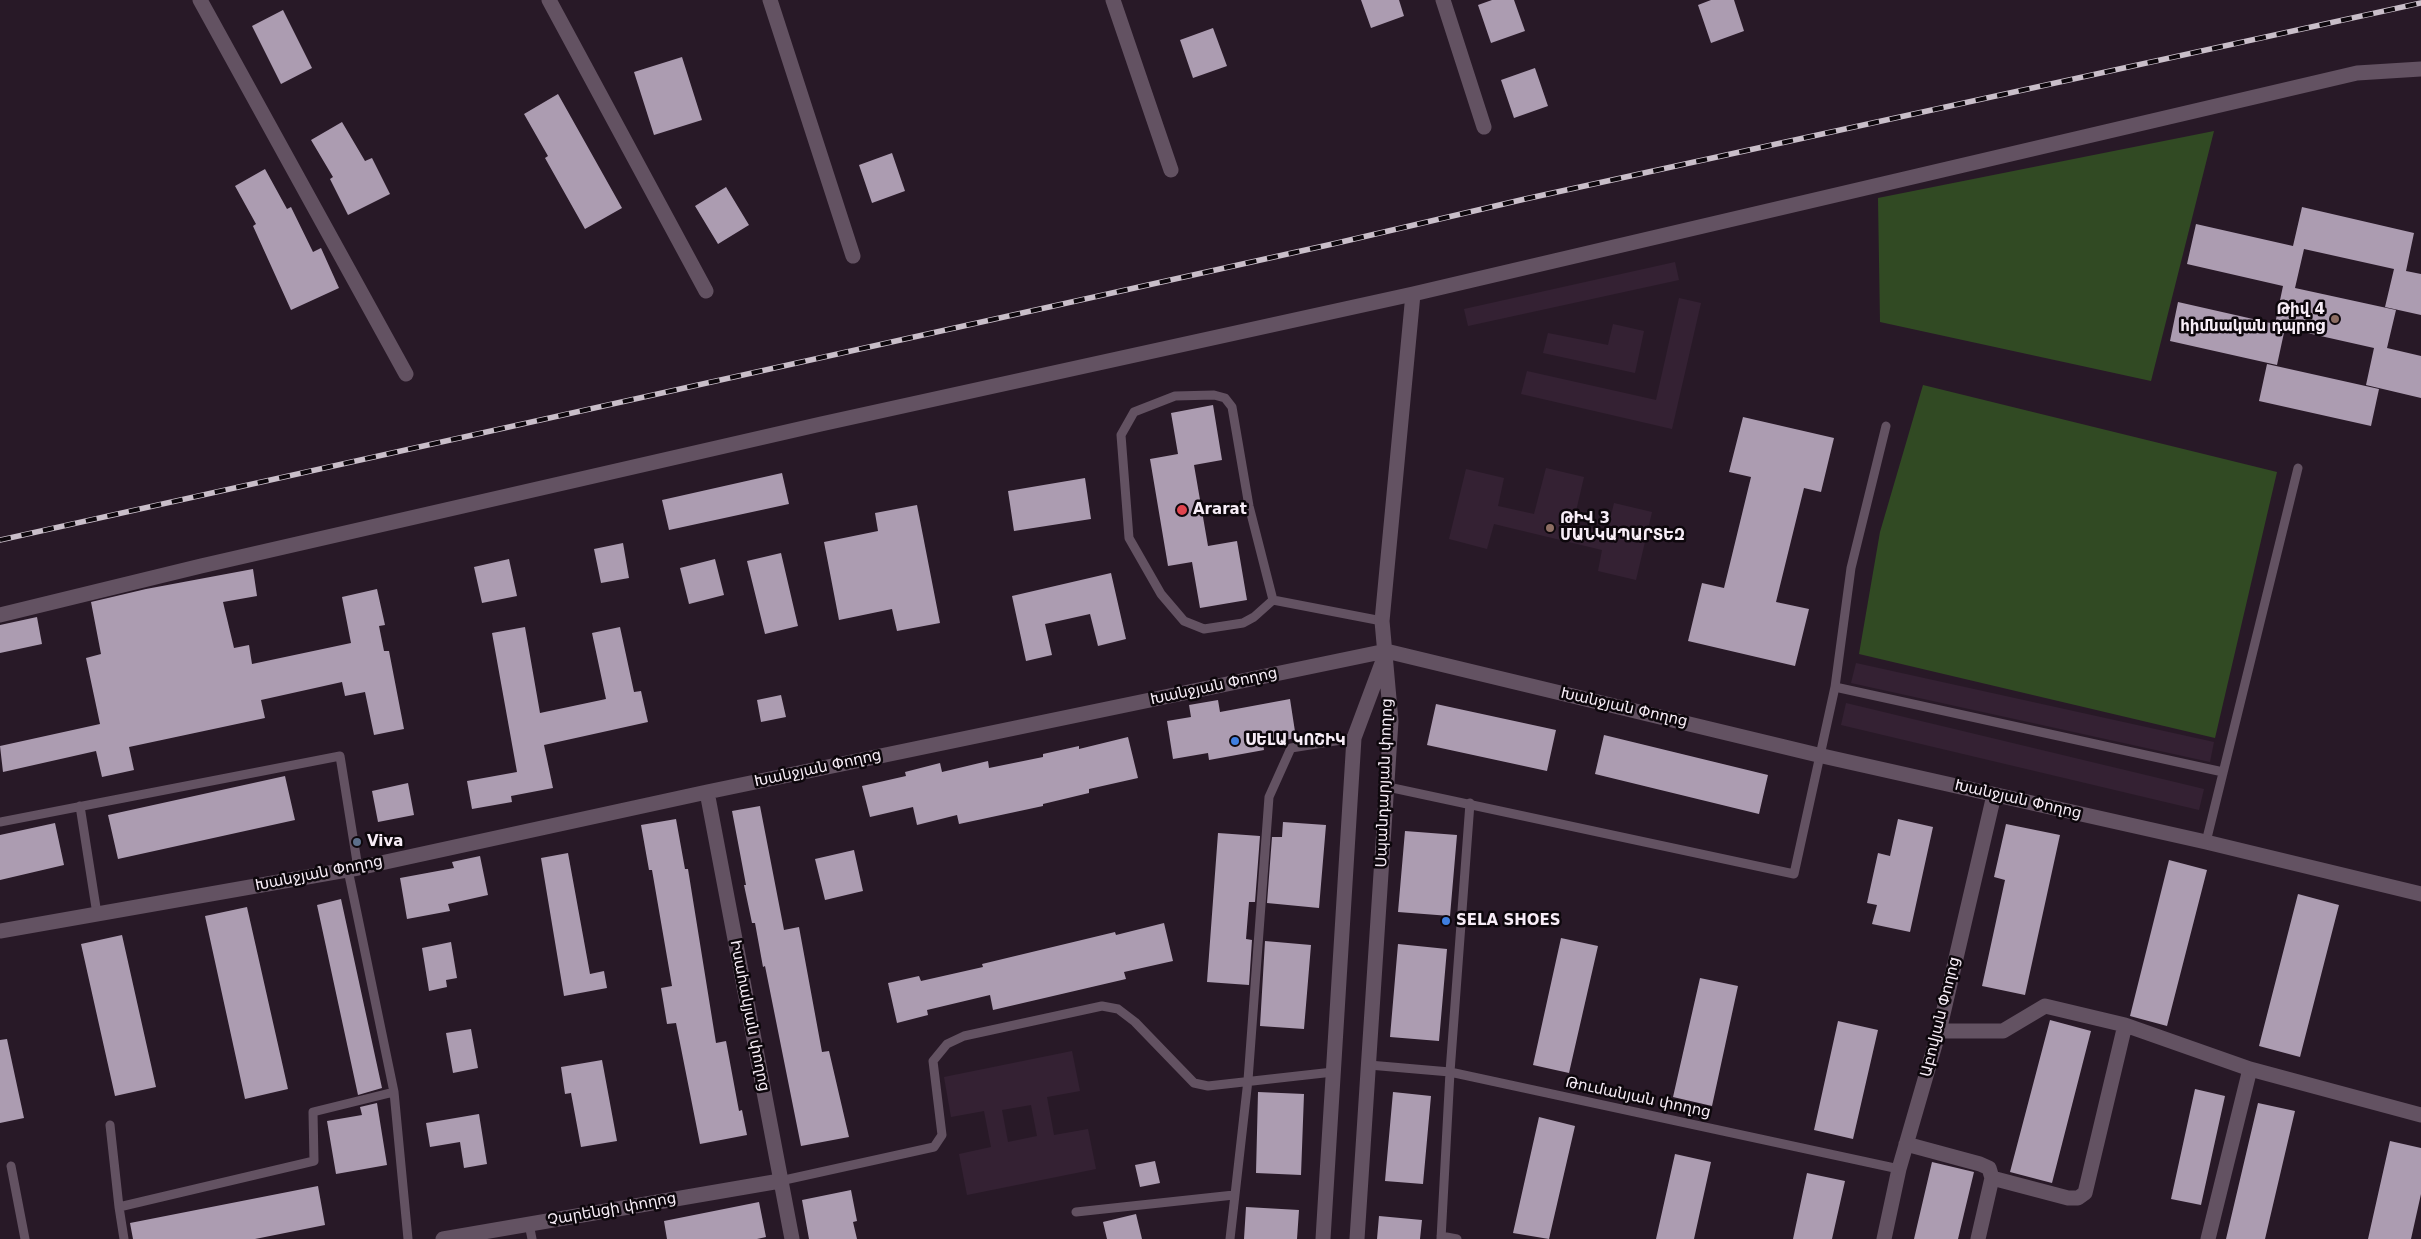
<!DOCTYPE html>
<html>
<head>
<meta charset="utf-8">
<style>
  body { margin:0 }
  canvas { display:block; background:#281927 }
</style>
</head>
<body>
<canvas width="2421" height="1239"></canvas>
<script>
const c = document.querySelector('canvas').getContext('2d');
c.lineJoin = 'round';
function fillPath(path, color) { c.fillStyle = color; c.fill(path, 'evenodd'); }
const toPath = rows => new Path2D(rows.map(r => 'M' + r).join(''));
function trace(path, color, width, dash) { c.strokeStyle = color; c.lineWidth = width; c.lineCap = dash ? 'butt' : 'round'; c.setLineDash(dash || []); c.stroke(path); }
function label(font, color, halo, rows, align = 'center') {
  c.font = font + ' "DejaVu Sans","Noto Sans Armenian",sans-serif'; c.lineWidth = 5; c.setLineDash([]); c.textBaseline = 'middle'; c.strokeStyle = halo; c.fillStyle = color; for (const [text, x, y, turn = 0] of rows) {
    c.save(); c.translate(x, y); c.rotate((+turn || 0) * Math.PI / 180); c.textAlign = isNaN(turn) ? turn : align; if (halo) c.strokeText(text, 0, 0); c.fillText(text, 0, 0); c.restore();
  }
}
fillPath(toPath([
  [1675,262,1679,280,1468,326,1464,309],
  [1679,298,1701,303,1672,429,1521,394,1527,371,1656,400],
  [1613,324,1644,331,1635,373,1543,353,1548,333,1608,345],
  [1546,468,1584,477,1573,524,1607,532,1614,503,1652,512,1636,580,1598,571,1602,550,1494,524,1487,549,1449,539,1466,469,1504,478,1498,506,1534,514],
  [1856,663,2214,742,2210,762,1851,683],
  [1846,703,2204,789,2199,810,1841,725],
  [1072,1051,1080,1091,1047,1097,1054,1135,1088,1129,1096,1169,967,1195,959,1154,991,1147,984,1111,951,1117,944,1077],
  [1031,1105,1037,1136,1008,1142,1002,1110]
]), '#342133');
fillPath(toPath([
  [2214,131,2151,381,1880,322,1878,198],
  [1923,385,2277,472,2215,738,1859,654,1880,532]
]), '#314a23');
fillPath(toPath([
  [1361,0,1399,0,1404,16,1371,28],
  [1492,0,1514,0,1525,31,1491,43,1478,5],
  [1711,0,1734,0,1744,31,1711,43,1698,5],
  [283,10,312,68,281,84,252,26],
  [1213,28,1227,66,1193,78,1180,40],
  [682,57,702,120,654,135,634,72],
  [1535,68,1548,106,1514,118,1501,80],
  [558,94,622,208,585,229,545,158,548,156,524,114],
  [342,122,365,161,372,158,390,194,348,215,330,179,333,177,311,140],
  [892,153,905,191,872,203,859,165],
  [265,169,287,209,291,207,313,252,321,248,339,288,291,310,253,226,256,224,235,186],
  [726,187,749,225,718,244,695,206],
  [2302,207,2414,233,2406,271,2421,274,2421,315,2385,307,2394,269,2304,249,2295,288,2396,310,2387,348,2421,356,2421,398,2366,385,2374,348,2285,328,2277,365,2170,341,2178,302,2275,324,2283,286,2187,264,2196,224,2293,246],
  [2267,364,2379,389,2371,426,2259,401],
  [1213,405,1222,460,1194,465,1208,546,1237,541,1247,600,1200,608,1192,562,1168,566,1150,459,1178,454,1171,413],
  [1743,417,1834,438,1821,492,1804,488,1776,602,1809,609,1795,666,1688,641,1702,583,1724,588,1751,477,1729,472],
  [782,473,789,504,669,530,662,500],
  [1085,478,1091,519,1014,531,1008,491],
  [917,505,940,623,897,631,892,609,839,620,824,542,878,531,875,513],
  [623,543,629,578,601,583,594,549],
  [781,553,798,626,765,634,747,561],
  [509,559,517,596,482,603,474,567],
  [715,559,724,595,689,604,680,568],
  [253,569,257,596,223,602,234,648,249,645,252,664,351,643,342,597,377,589,385,625,379,626,384,651,389,651,404,729,374,735,365,692,345,696,342,682,261,700,265,718,129,747,134,770,102,777,96,751,3,772,0,746,100,724,86,658,101,654,91,602,146,589],
  [1111,573,1126,639,1098,646,1090,614,1045,624,1052,655,1026,661,1012,596],
  [37,617,42,644,0,653,0,625],
  [525,627,540,713,606,699,592,633,620,627,634,692,641,691,648,722,544,745,553,788,511,796,512,802,472,809,467,781,517,772,492,633],
  [781,695,786,717,761,722,757,700],
  [1290,699,1296,738,1263,744,1264,750,1209,760,1208,753,1173,759,1167,721,1191,717,1189,705,1218,700,1220,712],
  [1436,704,1556,730,1547,771,1427,745],
  [1604,735,1768,775,1759,814,1595,774],
  [1128,737,1138,778,1089,789,1089,793,1043,804,1043,806,959,824,957,815,917,825,913,807,870,817,862,786,906,776,905,772,940,763,942,772,988,761,989,768,1043,757,1043,754,1079,746,1079,749],
  [285,776,295,820,118,859,108,815],
  [408,783,414,815,378,822,372,791],
  [760,806,784,930,799,927,822,1052,829,1051,849,1137,801,1146,765,966,763,967,755,923,752,923,744,885,746,885,732,811],
  [676,819,685,869,688,869,716,1043,726,1041,739,1111,742,1110,747,1135,700,1144,676,1023,667,1024,661,988,672,986,652,870,649,870,641,825],
  [1898,819,1933,827,1910,932,1872,924,1877,905,1867,903,1878,853,1890,856],
  [1283,822,1326,825,1319,908,1267,903,1272,837,1282,837],
  [55,823,64,865,0,880,0,835],
  [2006,824,2060,835,2025,995,1982,986,2005,880,1994,877],
  [1405,831,1457,835,1450,916,1398,912],
  [1218,833,1260,836,1255,902,1249,902,1246,939,1252,940,1249,985,1207,982],
  [854,850,863,891,825,900,815,859],
  [568,853,590,974,604,971,607,988,564,996,541,858],
  [480,856,488,895,448,904,450,911,407,919,400,878,454,868,452,862],
  [2169,860,2207,870,2167,1026,2130,1016],
  [2298,894,2339,905,2300,1057,2259,1046],
  [341,899,382,1088,358,1095,317,905],
  [247,907,288,1089,245,1099,205,916],
  [1164,923,1173,961,1124,972,1126,979,993,1010,990,995,927,1010,928,1015,897,1023,888,983,919,976,921,981,983,967,982,964,1115,932,1116,935],
  [122,935,156,1087,115,1096,81,944],
  [1561,938,1598,946,1569,1073,1533,1065],
  [1265,941,1311,945,1304,1029,1260,1026],
  [451,942,457,978,446,980,447,987,429,991,422,948],
  [1398,944,1447,949,1439,1041,1390,1037],
  [1700,978,1738,986,1712,1106,1673,1097],
  [2050,1020,2091,1031,2052,1183,2010,1172],
  [1838,1021,1878,1030,1853,1139,1814,1130],
  [471,1029,478,1068,453,1073,446,1033],
  [7,1039,24,1118,0,1123,0,1040],
  [602,1060,617,1141,581,1147,571,1093,565,1094,561,1067],
  [2195,1089,2225,1096,2201,1205,2171,1199],
  [1258,1092,1304,1094,1301,1175,1256,1173],
  [1393,1092,1431,1096,1423,1184,1385,1181],
  [377,1103,387,1165,336,1174,327,1121,362,1115,360,1107],
  [2258,1103,2295,1111,2265,1239,2226,1239],
  [479,1114,487,1164,464,1168,460,1142,430,1147,426,1123],
  [1539,1117,1575,1126,1549,1239,1513,1233],
  [2390,1141,2421,1148,2421,1194,2411,1239,2368,1239],
  [1675,1154,1711,1162,1694,1239,1656,1239],
  [1155,1161,1160,1183,1140,1187,1135,1165],
  [1932,1162,1974,1172,1958,1239,1914,1239],
  [1807,1173,1845,1181,1832,1239,1793,1239],
  [318,1186,325,1225,255,1239,133,1239,130,1223],
  [851,1190,857,1221,853,1222,857,1239,809,1239,802,1200],
  [759,1202,766,1237,757,1239,667,1239,664,1221],
  [1246,1207,1299,1210,1297,1239,1244,1239],
  [1136,1214,1142,1239,1107,1239,1103,1222],
  [1379,1216,1422,1220,1420,1239,1377,1239]
]), '#ac9cb1');
trace(toPath([
  [1273,600,1254,617,1243,623,1204,629,1184,621,1161,594,1129,538,1121,435,1134,412,1175,396,1214,395,1225,398,1232,407,1249,506,1273,600,1382,621],
  [1835,687,2223,772],
  [1388,787,1794,874,1835,687,1851,568,1886,426],
  [80,806,97,914],
  [0,822,340,756,358,868],
  [2206,842,2298,468],
  [1369,1065,1450,1072,1899,1169],
  [394,1092,408,1239],
  [110,1125,119,1207],
  [11,1166,25,1239],
  [780,1181,934,1147,942,1135,933,1061,947,1044,964,1036,1102,1006,1118,1009,1135,1022,1194,1083,1208,1086,1333,1072],
  [1076,1212,1234,1195],
  [529,1224,532,1239],
  [1441,1236,1457,1239],
  [124,1239,119,1207,314,1161,313,1112,394,1092,348,870],
  [1230,1239,1248,1080,1269,797,1291,748,1354,738],
  [1441,1239,1450,1072,1470,803]
]), '#635262', 9);
trace(toPath([
  [200,0,406,374],
  [549,0,706,291],
  [770,0,853,256],
  [1113,0,1171,170],
  [1443,0,1484,127],
  [0,615,201,566,821,424,1413,294,2357,73,2421,69],
  [707,792,792,1239],
  [0,931,358,868,707,792,1386,651,1818,755,2206,842,2421,894],
  [1939,1031,2003,1031,2045,1006,2125,1025,2250,1069,2421,1115],
  [1906,1144,1980,1164,1989,1168,1992,1178,1978,1239],
  [1992,1178,2068,1198,2078,1198,2085,1193,2125,1025],
  [443,1239,780,1181],
  [1323,1239,1354,738,1385,655],
  [1357,1239,1391,721,1382,621,1413,294],
  [1884,1239,1899,1169,1939,1031,1994,795],
  [2208,1239,2250,1069]
]), '#635262', 15);
const rail = toPath([
  [0,540,1337,243,1525,199,2421,3]
]);
trace(rail, '#c9bec9', 5.5);
trace(rail, '#0d070c', 4, [11]);
for (const [x, y, r, color] of [
  [2335,319,5,"#8d6e63"],
  [1182,510,6,"#e0444e"],
  [1550,528,5,"#8d6e63"],
  [1235,741,5,"#3f7fe0"],
  [357,842,5,"#5c6f8a"],
  [1446,921,5,"#3f7fe0"]
]) { const dot = new Path2D(); dot.arc(x, y, r, 0, 2 * Math.PI); c.fillStyle = color; c.fill(dot); trace(dot, '#0d070c', 2); }
label('bold 15px', '#f7edf7', '#0d070c', [
  ["Թիվ 4",2325,310,"right"],
  ["հիմնական դպրոց",2325,327,"right"],
  ["Ararat",1193,510],
  ["ԹԻՎ 3",1560,519],
  ["ՄԱՆԿԱՊԱՐՏԵԶ",1560,536],
  ["ՍԵԼԱ ԿՈՇԻԿ",1245,741],
  ["Viva",367,842],
  ["SELA SHOES",1456,921]
], 'left');
label('15px', '#f7edf7', '#0d070c', [
  ["Խանջյան Փողոց",1214,687,-12],
  ["Խանջյան Փողոց",1624,708,13],
  ["Խանջյան Փողոց",818,769,-12],
  ["Սպանդարյան փողոց",1385,783,-88],
  ["Խանջյան Փողոց",2018,800,13],
  ["Խանջյան Փողոց",319,874,-11],
  ["Իսահակյան փողոց",749,1016,79],
  ["Աբովյան Փողոց",1941,1017,-76],
  ["Թումանյան փողոց",1638,1098,12],
  ["Չարենցի փողոց",612,1210,-10]
]);
</script>
</body>
</html>
